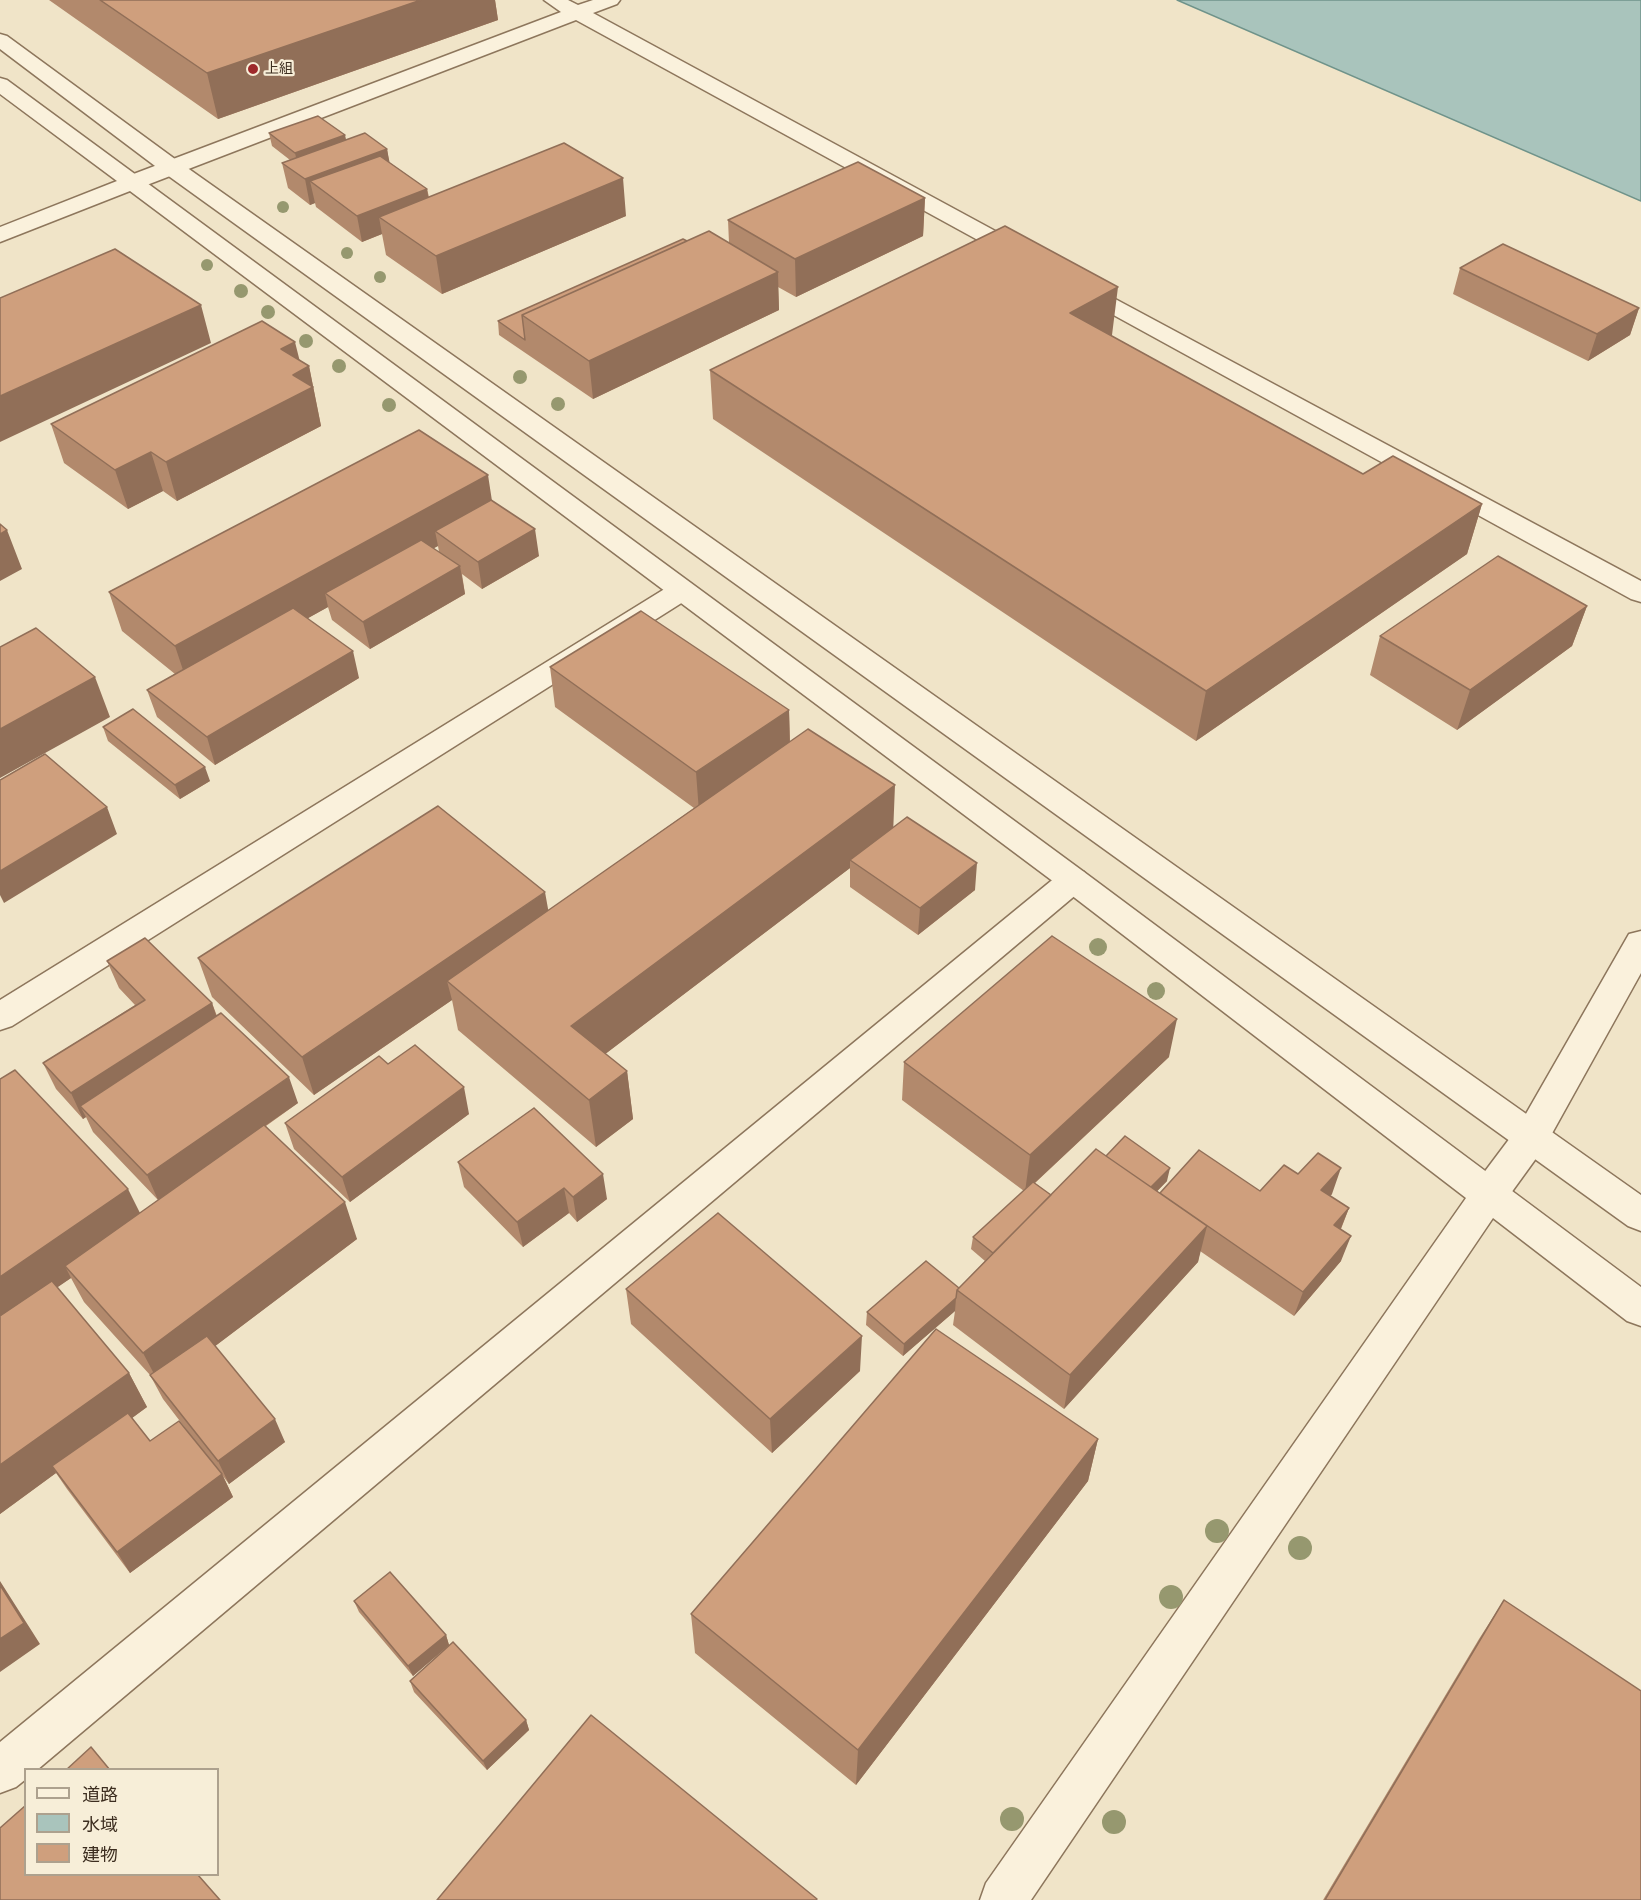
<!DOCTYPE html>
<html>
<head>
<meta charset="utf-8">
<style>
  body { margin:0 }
  #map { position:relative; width:1641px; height:1900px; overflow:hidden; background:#f0e4c8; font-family:"PT Serif","Noto Sans JP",serif }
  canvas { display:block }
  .legend { position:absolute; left:24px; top:1768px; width:195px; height:108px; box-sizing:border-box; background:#f7eed8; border:2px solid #ada18e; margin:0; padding:8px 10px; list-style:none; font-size:18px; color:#3d2e20 }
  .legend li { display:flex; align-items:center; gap:12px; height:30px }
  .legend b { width:30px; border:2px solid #ada18e }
</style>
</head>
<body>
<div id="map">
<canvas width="1641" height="1900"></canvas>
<ul class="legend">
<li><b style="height:8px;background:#faf1dc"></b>道路</li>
<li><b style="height:16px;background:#a9c4bc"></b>水域</li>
<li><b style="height:16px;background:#cf9f7d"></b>建物</li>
</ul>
</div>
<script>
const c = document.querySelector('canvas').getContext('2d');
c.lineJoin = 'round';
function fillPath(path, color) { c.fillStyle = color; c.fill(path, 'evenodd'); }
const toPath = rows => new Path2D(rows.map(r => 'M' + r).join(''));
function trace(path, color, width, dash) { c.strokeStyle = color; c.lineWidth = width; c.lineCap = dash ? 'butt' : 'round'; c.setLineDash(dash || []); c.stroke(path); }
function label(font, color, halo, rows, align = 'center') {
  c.font = font + ' "PT Serif","Noto Sans JP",serif'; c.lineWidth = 4.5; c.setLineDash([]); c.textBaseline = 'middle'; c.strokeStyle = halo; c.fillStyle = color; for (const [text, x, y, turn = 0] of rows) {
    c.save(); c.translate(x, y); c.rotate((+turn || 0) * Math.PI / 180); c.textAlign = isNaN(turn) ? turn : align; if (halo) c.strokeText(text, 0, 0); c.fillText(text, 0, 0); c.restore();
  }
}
const water = toPath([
  [1177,0,1641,0,1641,201,1177,0]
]);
fillPath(water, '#a9c4bc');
trace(water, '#6f938a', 1.5);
const minor = toPath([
  [544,0,568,0,578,5,593,0,620,0,617,4,593,13,1034,252,1037,257,1034,262,1026,264,1018,262,576,20,139,188,131,190,123,188,120,183,123,178,561,12,544,0],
  [1076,278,1641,581,1641,602,1631,599,1068,290,1064,285,1068,280,1076,278],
  [681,582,691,585,695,591,691,597,12,1026,0,1030,0,1000,671,585,681,582],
  [1073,868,1084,872,1089,880,1084,888,37,1770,26,1770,26,1779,16,1787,0,1793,0,1742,1062,872,1073,868],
  [1641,931,1641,973,1545,1146,1503,1204,1490,1208,1477,1204,1472,1193,1477,1182,1519,1126,1629,934,1641,931]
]);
const tertiary = toPath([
  [0,34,7,36,179,162,1641,1195,1641,1231,1628,1226,163,172,0,49,0,34],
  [0,78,7,80,1084,872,1641,1287,1641,1326,1627,1321,1493,1218,1031,1900,980,1900,986,1883,1466,1198,1062,888,130,191,0,242,0,227,117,181,0,94,0,78]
]);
trace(minor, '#8d765c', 3);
trace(tertiary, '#8d765c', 3);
fillPath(minor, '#faf1dc');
fillPath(tertiary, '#faf1dc');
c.fillStyle = '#96986f';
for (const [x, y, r] of [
  [283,207,6],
  [347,253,6],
  [207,265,6],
  [380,277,6],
  [241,291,7],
  [268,312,7],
  [306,341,7],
  [339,366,7],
  [520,377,7],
  [558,404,7],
  [389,405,7],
  [1098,947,9],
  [1156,991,9],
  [1217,1531,12],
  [1300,1548,12],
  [1171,1597,12],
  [1012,1819,12],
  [1114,1822,12]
]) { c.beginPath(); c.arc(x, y, r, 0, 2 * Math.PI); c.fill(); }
fillPath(toPath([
  [49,0,495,0,498,20,218,119],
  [269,133,346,140,387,149,389,162,427,189,429,197,626,216,442,294,386,255,382,234,362,242,316,207,315,203,310,205,288,188,282,163,290,160,272,146],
  [925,198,923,236,796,297,778,287,779,310,593,399,499,335,498,321,687,241,729,243,728,220],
  [1460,268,1639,308,1630,335,1588,361,1453,294],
  [1112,335,1112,336,1363,474,1482,504,1467,554,1196,741,713,419,710,370],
  [299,361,309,366,321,426,177,501,163,491,128,509,64,463,51,424],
  [492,500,539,556,482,589,462,574,465,594,370,649,332,620,328,607,308,618,359,678,215,765,157,717,147,690,175,674,122,631,109,592],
  [438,546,439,552,433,548],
  [1587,606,1572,646,1457,730,1370,675,1380,636],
  [550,667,789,710,790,742,893,827,975,890,918,935,850,887,850,868,605,1054,627,1071,633,1119,596,1147,458,1030,452,1000,314,1095,212,997,198,958,548,911,694,808,555,707],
  [103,727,210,781,180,799,108,741],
  [107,961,212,1003,217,1016,298,1103,266,1126,357,1239,215,1346,285,1442,229,1484,223,1476,233,1497,130,1573,67,1489,56,1473,0,1514,0,1079,140,1213,158,1200,93,1132,86,1117,83,1119,56,1089,43,1063,135,1005,119,988],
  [71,1278,84,1302,150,1375,163,1399,189,1433,150,1441,132,1418,147,1407,129,1373,57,1287],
  [1169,1057,1035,1183,1051,1195,1106,1156,1167,1181,1157,1191,1160,1193,1260,1191,1298,1174,1332,1194,1330,1196,1349,1208,1341,1229,1341,1261,1294,1316,1200,1251,1198,1262,1064,1409,953,1325,955,1311,903,1356,866,1325,867,1312,959,1288,985,1261,971,1249,973,1237,1024,1191,902,1100,904,1062],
  [388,1064,469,1114,350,1202,294,1149,285,1123],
  [534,1108,607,1199,577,1222,569,1213,523,1247,464,1187,458,1162],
  [626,1289,860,1371,772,1453,631,1324],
  [1098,1439,1088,1481,856,1785,695,1653,691,1614],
  [1504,1600,1641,1900,1323,1900,1479,1639],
  [354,1601,446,1635,449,1645,526,1720,529,1730,487,1770,414,1692,410,1681,446,1648,413,1676,359,1612]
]), '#b2896c');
fillPath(toPath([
  [421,0,495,0,498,20,218,119,207,73],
  [345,135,348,148,298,166,295,153],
  [387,149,392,175,310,181,315,203,310,205,305,179],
  [623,178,626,216,442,294,436,256],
  [427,189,431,215,379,217,382,234,362,242,357,216],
  [925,198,923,236,796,297,795,259],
  [778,272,779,310,593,399,589,361],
  [1118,287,1112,335,1065,361,1070,313],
  [201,305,211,343,0,442,0,396],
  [1639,308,1630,335,1588,361,1597,334],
  [295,342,302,370,309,366,321,426,177,501,166,462,281,349],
  [151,452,163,491,128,509,115,470],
  [488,475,494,514,435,531,438,546,337,602,325,593,328,607,188,685,175,646],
  [1482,504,1467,554,1196,741,1206,691],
  [535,529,539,556,482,589,478,562],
  [7,530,22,569,0,581,0,534],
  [460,566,465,594,370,649,363,622],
  [1587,606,1572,646,1457,730,1470,690],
  [353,651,359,678,215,765,207,737],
  [95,677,110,717,0,778,0,729],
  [789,710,790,749,699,812,696,772],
  [205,767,210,781,180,799,175,785],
  [895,785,893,835,850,860,850,868,579,1074,571,1026],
  [107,807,117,834,4,903,0,895,0,871],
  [977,863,975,890,918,935,920,908],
  [545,892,552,931,447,981,452,1000,314,1095,302,1057],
  [212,1003,221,1030,80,1106,86,1117,83,1119,71,1093],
  [1177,1019,1169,1057,1025,1192,1030,1155],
  [627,1071,633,1119,596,1147,589,1100],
  [289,1077,298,1103,158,1200,147,1175],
  [464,1087,469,1114,350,1202,342,1177],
  [1170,1168,1167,1181,1139,1210,1141,1197],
  [1341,1168,1332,1194,1312,1215,1321,1190],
  [603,1174,607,1199,577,1222,573,1197],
  [564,1188,569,1213,523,1247,517,1222],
  [128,1189,146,1225,65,1266,71,1278,0,1327,0,1277],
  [345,1202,357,1239,161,1387,143,1353],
  [1349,1208,1339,1233,1334,1225],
  [1207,1226,1198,1262,1064,1409,1070,1375],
  [1351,1236,1341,1261,1294,1316,1303,1292],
  [956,1298,955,1311,903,1356,904,1344],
  [862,1336,860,1371,772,1453,770,1419],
  [129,1373,147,1407,57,1473,52,1466,56,1473,0,1514,0,1465],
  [275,1419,285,1442,229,1484,218,1461],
  [1098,1439,1088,1481,856,1785,858,1750],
  [222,1474,233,1497,130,1573,117,1552],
  [0,1581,40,1644,0,1672],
  [446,1635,449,1645,413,1676,408,1666],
  [526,1720,529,1730,487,1770,483,1761]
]), '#916f58');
const building = toPath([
  [100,0,421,0,207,73,100,0],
  [318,116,345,135,295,153,269,133,318,116],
  [365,133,387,149,305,179,282,163,365,133],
  [564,143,623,178,436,256,379,217,564,143],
  [380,156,427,189,357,216,310,181,380,156],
  [858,162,925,198,795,259,728,220,858,162],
  [1005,226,1118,287,1070,313,1363,474,1393,456,1482,504,1206,691,710,370,1005,226],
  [709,231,778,272,589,361,522,315,709,231],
  [683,239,687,241,522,315,525,340,498,321,683,239],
  [1503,244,1639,308,1597,334,1460,268,1503,244],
  [115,249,201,305,0,396,0,298,115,249],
  [262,321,295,342,281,349,309,366,293,375,313,387,166,462,151,452,115,470,51,424,262,321],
  [419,430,488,475,175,646,109,592,419,430],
  [491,500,535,529,478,562,435,531,491,500],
  [0,524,7,530,0,534,0,524],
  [421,540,460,566,363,622,325,593,421,540],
  [1498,556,1587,606,1470,690,1380,636,1498,556],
  [293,608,353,651,207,737,147,690,293,608],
  [641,611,789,710,696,772,550,667,641,611],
  [36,628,95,677,0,729,0,647,36,628],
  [133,709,205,767,175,785,103,727,133,709],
  [808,729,895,785,571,1026,627,1071,589,1100,447,981,808,729],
  [45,754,107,807,0,871,0,780,45,754],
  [438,806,545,892,302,1057,198,958,438,806],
  [907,817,977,863,920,908,850,860,907,817],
  [1052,936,1177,1019,1030,1155,904,1062,1052,936],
  [145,938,212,1003,71,1093,43,1063,145,1000,107,961,145,938],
  [221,1013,289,1077,147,1175,80,1106,221,1013],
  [415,1045,464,1087,342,1177,285,1123,379,1056,388,1064,415,1045],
  [15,1070,128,1189,0,1277,0,1079,15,1070],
  [534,1108,603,1174,573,1197,564,1188,517,1222,458,1162,534,1108],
  [264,1125,345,1202,143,1353,65,1266,264,1125],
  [1125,1136,1170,1168,1151,1187,1106,1156,1125,1136],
  [1096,1149,1207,1226,1070,1375,957,1290,1096,1149],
  [1199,1150,1260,1191,1284,1165,1298,1174,1318,1153,1341,1168,1321,1190,1349,1208,1334,1225,1351,1236,1303,1292,1160,1193,1199,1150],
  [1033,1182,1051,1195,993,1253,973,1237,1033,1182],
  [718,1213,862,1336,770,1419,626,1289,718,1213],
  [926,1261,959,1288,957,1290,956,1298,904,1344,867,1312,926,1261],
  [52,1281,129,1373,0,1465,0,1316,52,1281],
  [936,1329,1098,1439,858,1750,691,1614,936,1329],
  [207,1336,275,1419,218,1461,150,1375,207,1336],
  [128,1413,150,1441,179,1421,222,1474,117,1552,52,1466,128,1413],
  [390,1572,446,1635,408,1666,354,1601,390,1572],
  [0,1585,24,1623,0,1639,0,1585],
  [1504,1600,1641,1691,1641,1900,1325,1900,1504,1600],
  [453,1642,526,1720,483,1761,410,1681,453,1642],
  [591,1715,817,1899,816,1900,437,1900,591,1715],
  [91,1747,110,1770,66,1770,91,1747],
  [26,1805,26,1875,198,1875,220,1900,0,1900,0,1828,26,1805]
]);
fillPath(building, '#cf9f7d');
trace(building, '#916f58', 1.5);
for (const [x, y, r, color] of [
  [253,69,6,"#9e2a2b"]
]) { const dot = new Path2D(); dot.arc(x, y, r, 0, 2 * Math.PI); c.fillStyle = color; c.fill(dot); trace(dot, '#f7eed8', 2); }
label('14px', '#3d2e20', '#f7eed8', [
  ["上組",265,69]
], 'left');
</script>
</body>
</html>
